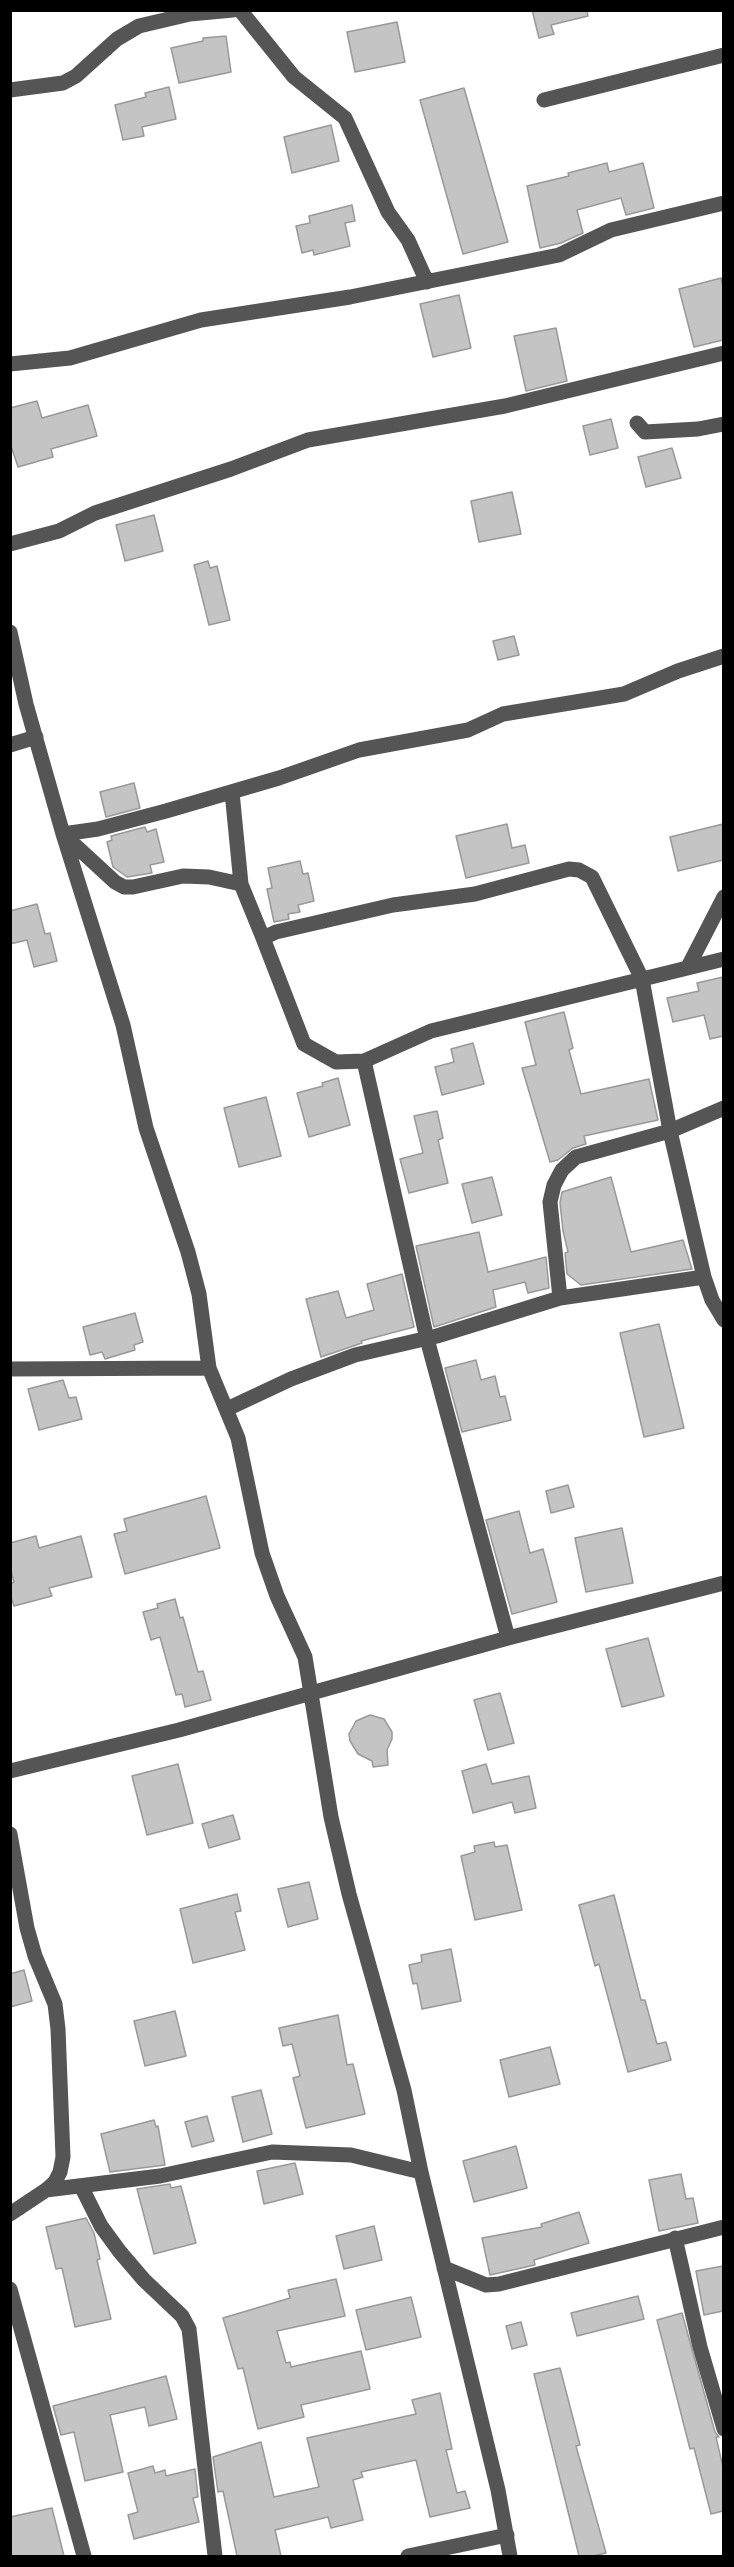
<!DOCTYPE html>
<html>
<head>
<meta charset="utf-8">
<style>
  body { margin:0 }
  #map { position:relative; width:734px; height:2567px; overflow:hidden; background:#fff; font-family:"Source Sans 3",sans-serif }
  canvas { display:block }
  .frame { position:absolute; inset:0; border:12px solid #000; pointer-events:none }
</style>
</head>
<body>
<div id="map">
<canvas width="734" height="2567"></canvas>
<div class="frame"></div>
</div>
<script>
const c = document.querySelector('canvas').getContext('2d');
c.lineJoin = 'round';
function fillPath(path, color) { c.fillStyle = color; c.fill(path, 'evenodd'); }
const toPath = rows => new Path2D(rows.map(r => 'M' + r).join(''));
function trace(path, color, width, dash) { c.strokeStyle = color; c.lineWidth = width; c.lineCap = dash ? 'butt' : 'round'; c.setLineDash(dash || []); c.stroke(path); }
const building = toPath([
  [532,10,587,10,588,16,551,25,554,34,539,38,532,10],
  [397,22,405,62,355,72,347,32,397,22],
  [226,36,231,72,179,83,171,48,203,41,203,38,226,36],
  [169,87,176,119,142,127,144,136,123,140,115,105,146,97,145,93,169,87],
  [464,88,508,242,463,254,420,100,464,88],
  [331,125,339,161,292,173,284,137,331,125],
  [607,163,609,172,643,163,654,208,626,215,621,198,577,210,583,233,561,243,540,248,527,186,569,176,568,173,607,163],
  [352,205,355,221,345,223,350,246,314,255,313,250,302,253,296,226,310,223,309,216,352,205],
  [721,278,723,287,723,340,694,347,679,289,721,278],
  [459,295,471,348,433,357,420,304,459,295],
  [556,328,567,381,526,391,514,336,556,328],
  [37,401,42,418,88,405,97,436,51,449,53,457,18,467,10,443,10,408,37,401],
  [611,419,618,448,590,455,583,426,611,419],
  [672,448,681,478,646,487,638,457,672,448],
  [512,492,521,534,479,542,471,501,512,492],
  [154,515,163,551,125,561,116,525,154,515],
  [208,561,210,568,217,566,230,620,209,625,194,565,208,561],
  [514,636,519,655,498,660,493,641,514,636],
  [134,783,140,808,106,817,100,792,134,783],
  [507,824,512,848,525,845,529,863,466,878,456,836,507,824],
  [723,824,723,860,678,871,670,837,723,824],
  [145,827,147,832,156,829,164,862,150,865,152,873,127,877,113,867,107,842,112,840,111,836,145,827],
  [300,861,303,874,308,873,314,901,298,905,300,912,288,914,289,919,274,922,267,889,272,888,268,868,300,861],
  [37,904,45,934,50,933,57,961,34,967,27,940,10,944,10,911,37,904],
  [723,977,723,1036,710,1039,704,1015,673,1022,667,998,699,991,697,983,723,977],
  [564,1012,573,1048,569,1050,581,1094,649,1079,658,1120,584,1136,586,1144,573,1148,558,1160,550,1162,522,1068,536,1065,525,1022,564,1012],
  [473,1043,484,1084,442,1095,435,1067,454,1062,451,1049,473,1043],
  [338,1078,350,1125,309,1137,297,1093,323,1086,322,1083,338,1078],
  [266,1097,281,1156,239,1167,224,1108,266,1097],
  [437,1111,443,1138,438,1140,448,1183,409,1193,400,1159,423,1153,414,1116,437,1111],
  [492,1177,502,1215,472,1223,462,1184,492,1177],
  [611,1177,631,1252,683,1240,692,1269,581,1285,567,1274,565,1253,568,1252,563,1231,560,1203,562,1192,611,1177],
  [479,1232,488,1272,546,1257,549,1288,528,1293,525,1282,493,1290,496,1307,434,1327,416,1246,479,1232],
  [402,1274,414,1327,361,1341,362,1343,321,1357,306,1299,338,1291,346,1318,374,1310,367,1284,402,1274],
  [135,1313,143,1342,134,1345,135,1350,105,1359,102,1352,90,1355,83,1327,135,1313],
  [659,1324,684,1428,644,1437,620,1333,659,1324],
  [476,1360,481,1380,495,1376,500,1397,505,1396,511,1420,462,1432,445,1368,476,1360],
  [63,1380,69,1398,76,1397,82,1419,39,1430,28,1389,63,1380],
  [568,1485,574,1507,551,1513,546,1491,568,1485],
  [206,1496,220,1548,125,1574,114,1534,127,1531,124,1519,206,1496],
  [519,1511,530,1553,543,1549,557,1602,512,1614,486,1520,519,1511],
  [622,1528,633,1583,586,1592,575,1538,622,1528],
  [36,1536,39,1548,81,1536,92,1577,49,1588,52,1596,14,1606,10,1594,10,1584,14,1582,10,1568,10,1543,36,1536],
  [175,1599,180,1618,183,1617,198,1672,203,1671,211,1700,185,1707,182,1694,176,1695,160,1637,151,1640,143,1612,158,1608,157,1604,175,1599],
  [648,1638,664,1696,622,1707,606,1649,648,1638],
  [500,1693,514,1743,488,1750,474,1700,500,1693],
  [370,1715,384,1719,392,1732,392,1739,387,1750,388,1765,373,1767,372,1761,358,1754,350,1741,349,1734,356,1721,370,1715],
  [178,1764,193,1823,147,1835,132,1776,178,1764],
  [486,1764,492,1784,529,1776,536,1808,515,1813,512,1802,473,1813,462,1771,486,1764],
  [233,1815,240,1839,209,1848,202,1824,233,1815],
  [494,1842,495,1847,507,1845,522,1910,475,1920,461,1856,475,1852,474,1846,494,1842],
  [309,1882,318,1919,288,1927,278,1889,309,1882],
  [237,1894,241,1911,235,1912,245,1950,193,1963,180,1909,237,1894],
  [614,1895,641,2000,645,2000,657,2044,666,2042,671,2060,628,2072,599,1964,595,1966,579,1905,614,1895],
  [451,1949,461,2001,422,2009,417,1983,413,1984,409,1965,422,1962,421,1955,451,1949],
  [24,1970,32,2001,10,2007,10,1974,24,1970],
  [175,2011,186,2056,145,2066,134,2021,175,2011],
  [338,2015,347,2065,353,2064,365,2114,306,2128,293,2078,300,2076,292,2044,283,2046,279,2028,338,2015],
  [550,2047,560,2084,509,2097,500,2060,550,2047],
  [261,2090,272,2134,243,2142,232,2097,261,2090],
  [207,2116,214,2141,192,2147,185,2122,207,2116],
  [154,2120,156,2127,158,2126,165,2165,110,2172,101,2134,154,2120],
  [516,2146,527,2188,474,2202,463,2161,516,2146],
  [295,2163,303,2194,264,2204,257,2171,295,2163],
  [681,2174,686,2199,693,2198,698,2223,659,2231,649,2180,681,2174],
  [170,2184,171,2188,181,2186,196,2243,154,2254,137,2189,170,2184],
  [579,2212,589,2243,534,2260,535,2265,490,2275,482,2238,542,2227,541,2224,579,2212],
  [86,2218,94,2233,100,2259,97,2260,111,2319,75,2327,62,2268,56,2269,46,2227,86,2218],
  [374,2226,382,2260,344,2269,336,2236,374,2226],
  [723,2266,723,2311,704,2315,696,2271,723,2266],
  [336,2279,345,2316,277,2331,286,2363,290,2362,291,2367,361,2351,370,2389,301,2405,304,2417,258,2429,243,2368,238,2369,223,2318,290,2298,288,2290,336,2279],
  [638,2296,644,2319,577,2336,571,2313,638,2296],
  [411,2297,421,2337,366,2350,356,2310,411,2297],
  [682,2313,715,2432,719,2437,716,2437,723,2467,723,2511,711,2514,694,2448,690,2449,657,2320,682,2313],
  [521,2322,527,2345,512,2349,506,2326,521,2322],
  [560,2368,580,2445,576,2446,606,2553,593,2556,579,2556,534,2374,560,2368],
  [166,2376,177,2419,149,2426,145,2407,110,2415,123,2472,85,2481,74,2432,61,2435,53,2406,166,2376],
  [440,2393,452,2449,446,2450,457,2493,465,2491,470,2508,430,2517,416,2460,361,2472,363,2477,353,2480,363,2520,331,2528,328,2517,275,2530,281,2556,237,2556,223,2491,218,2492,213,2457,261,2442,274,2497,319,2487,307,2438,416,2414,412,2400,440,2393],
  [153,2466,155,2473,165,2470,166,2476,195,2469,198,2497,193,2498,199,2522,134,2539,128,2515,138,2512,128,2473,153,2466],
  [52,2508,64,2556,10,2556,10,2517,52,2508]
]);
fillPath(building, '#c4c4c4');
trace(building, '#999', 1.5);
trace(toPath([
  [240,10,294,77,345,118,388,212,408,240,427,282],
  [10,90,63,83,76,76,117,39,139,26,190,14,233,10],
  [544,100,724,55],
  [10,364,70,358,201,320,350,297,559,255,611,230,724,203],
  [637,423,645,432,698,429,724,424],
  [10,544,59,531,95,513,231,469,308,440,505,406,724,353],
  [10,632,26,704,63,834,123,1025,146,1128,188,1252,199,1294,209,1368,238,1438,262,1553,277,1596,305,1657,331,1817,349,1894,404,2090,421,2172,498,2490,510,2556],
  [10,745,36,737],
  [232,792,241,884],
  [63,834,98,829,166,811,279,778,359,750,468,730,503,714,624,694,678,671,724,656],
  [65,836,115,882,124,887,133,887,183,876,209,877,241,884,263,938,276,932,393,905,475,894,569,869,579,870,592,877,642,979,670,1131,576,1157,562,1170,554,1185,550,1202,560,1298],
  [263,938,304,1044,336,1062,364,1061],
  [688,967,724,897],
  [724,1108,670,1131,704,1277,712,1300,724,1320],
  [10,1369,209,1368],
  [227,1409,291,1379,355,1355,437,1336,560,1298,704,1277],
  [508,1638,427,1339,364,1061,431,1031,724,959],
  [10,1771,179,1730,508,1638,724,1583],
  [10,1834,27,1928,35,1956,55,2004,58,2029,63,2157,60,2172,55,2182,46,2190,10,2214],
  [81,2186,101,2226,120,2252,144,2280,182,2316,189,2329,215,2556],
  [46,2190,160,2176,272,2152,351,2155,421,2172],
  [675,2238,700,2347,724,2429],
  [444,2268,486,2285,499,2284,724,2227],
  [10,2289,84,2556],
  [408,2556,507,2535]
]), '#555', 15);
</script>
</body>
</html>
